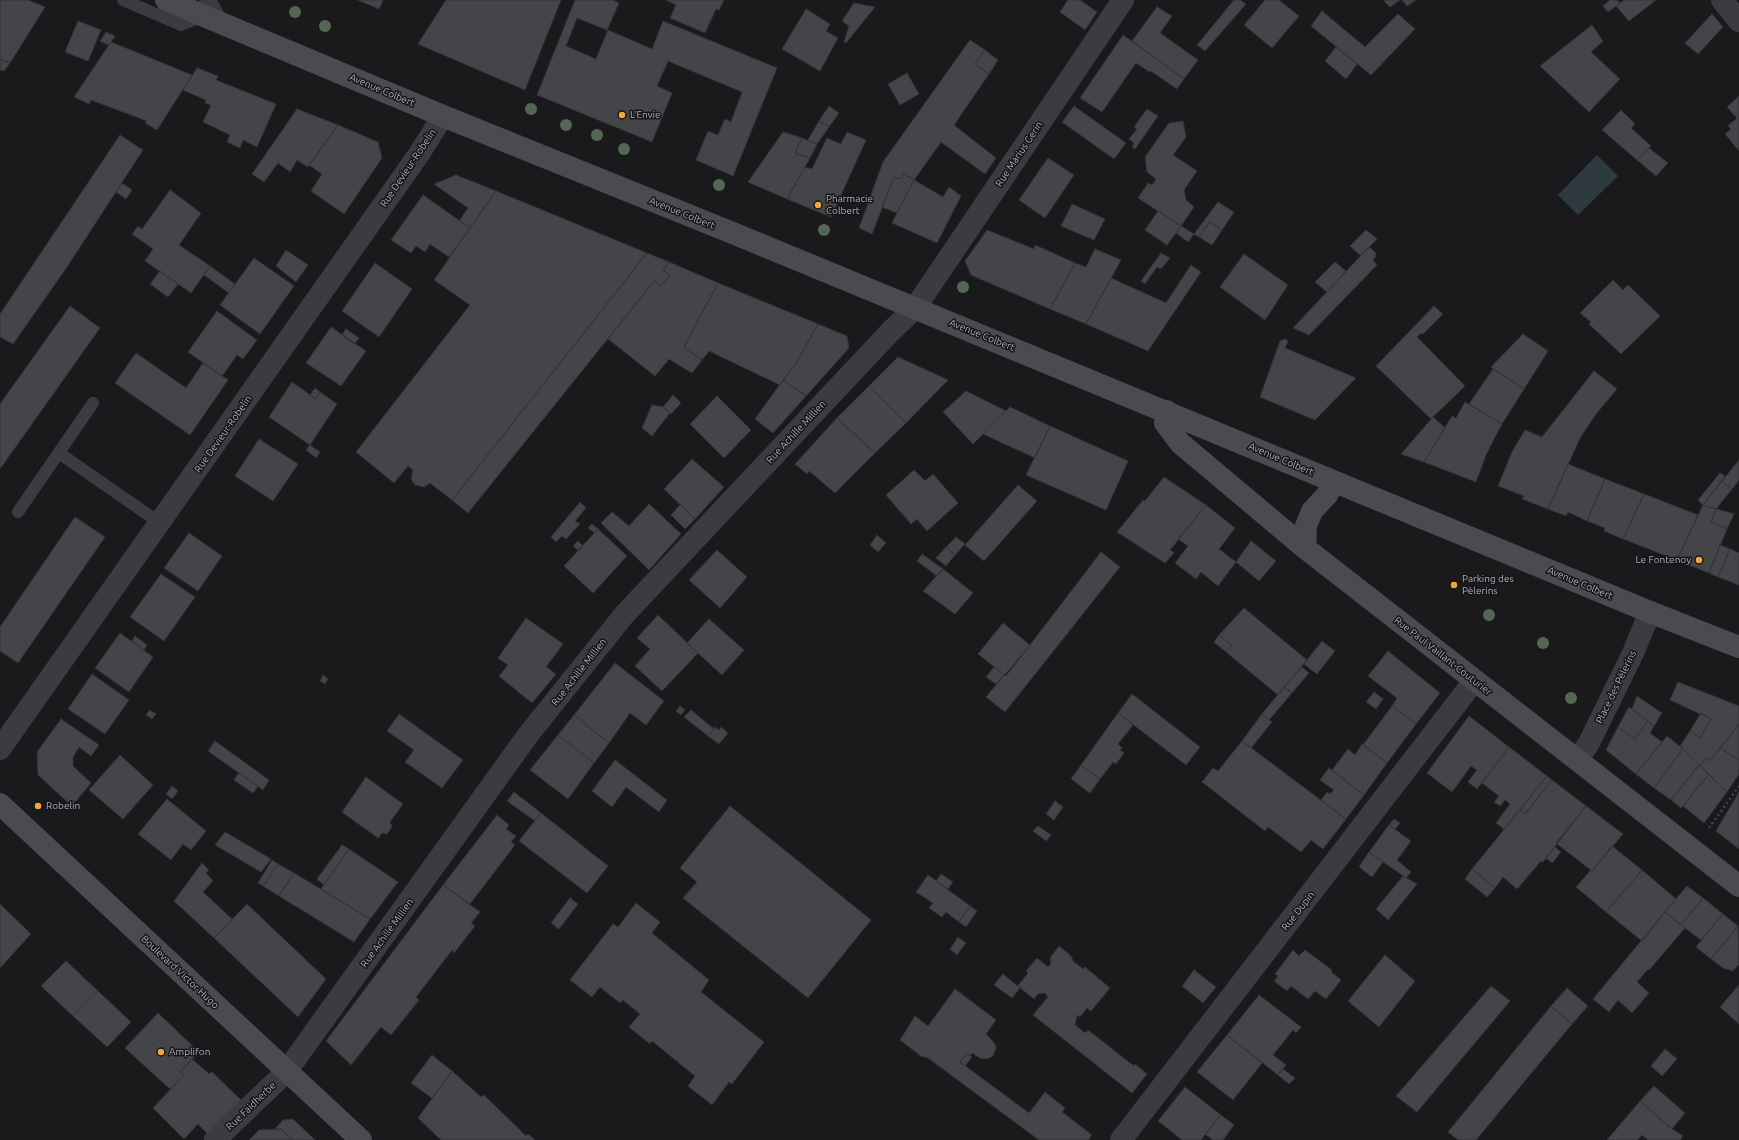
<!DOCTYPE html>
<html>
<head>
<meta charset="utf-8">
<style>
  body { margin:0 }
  canvas { display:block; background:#1a1a1c }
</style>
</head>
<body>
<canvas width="1739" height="1140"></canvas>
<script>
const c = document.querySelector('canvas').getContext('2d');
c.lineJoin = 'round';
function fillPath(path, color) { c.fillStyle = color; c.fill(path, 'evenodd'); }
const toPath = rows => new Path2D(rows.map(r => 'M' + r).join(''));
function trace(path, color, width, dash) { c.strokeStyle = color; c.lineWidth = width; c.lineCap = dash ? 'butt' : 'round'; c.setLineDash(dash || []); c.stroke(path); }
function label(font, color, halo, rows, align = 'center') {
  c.font = font + ' Ubuntu,sans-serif'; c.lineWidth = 3; c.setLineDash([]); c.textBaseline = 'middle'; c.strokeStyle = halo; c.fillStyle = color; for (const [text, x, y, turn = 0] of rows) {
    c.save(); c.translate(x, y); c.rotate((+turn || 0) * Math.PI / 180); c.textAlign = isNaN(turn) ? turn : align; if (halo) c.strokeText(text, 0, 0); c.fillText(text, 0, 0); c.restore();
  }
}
fillPath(toPath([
  [1597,155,1618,176,1578,215,1558,195]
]), '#2f3a40');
const building = toPath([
  [0,0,28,0,45,7,10,63,0,59,0,0],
  [358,0,383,0,379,9,358,0],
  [446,0,561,0,525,90,418,44,446,0],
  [575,0,613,0,619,3,607,30,577,18,566,46,596,59,608,30,652,49,663,21,777,68,733,176,696,160,708,131,718,135,725,119,731,122,742,92,668,61,657,86,672,93,652,142,537,95,575,0],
  [666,0,724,0,719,10,716,9,705,33,670,18,676,5,666,0],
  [1068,0,1080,0,1097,12,1085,30,1060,12,1068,0],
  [1234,0,1240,0,1246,4,1205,51,1197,45,1234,0],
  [1265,0,1279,0,1299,16,1272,48,1244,25,1265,0],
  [1383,0,1400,0,1390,7,1383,0],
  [1402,0,1416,0,1407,6,1402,0],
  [1610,0,1617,0,1620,3,1608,12,1603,6,1610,0],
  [1624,0,1656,0,1629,21,1616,6,1624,0],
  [854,3,875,7,846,43,844,42,849,26,842,21,854,3],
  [1157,7,1172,16,1160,33,1198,60,1184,79,1132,41,1157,7],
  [806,9,830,24,826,31,838,38,820,71,782,49,806,9],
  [1322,11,1365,47,1398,14,1415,29,1371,75,1311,26,1322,11],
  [1712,14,1723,27,1698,54,1685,43,1712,14],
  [78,21,101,30,88,61,65,52,78,21],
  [1592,25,1603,41,1591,52,1620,79,1589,112,1540,66,1592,25],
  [106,32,115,36,109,45,100,41,106,32],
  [1123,35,1184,79,1177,89,1151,71,1150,72,1136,63,1102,112,1080,98,1123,35],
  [970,40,985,50,975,64,989,74,954,125,996,158,985,174,941,142,914,180,904,174,900,179,894,177,872,234,859,228,883,162,970,40],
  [111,42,192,75,157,130,145,123,147,121,91,100,89,104,74,97,111,42],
  [1336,47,1357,64,1346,79,1325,61,1336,47],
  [985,50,998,60,989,74,975,64,985,50],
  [0,59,10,63,4,71,0,70,0,59],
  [197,68,218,76,216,80,276,104,257,147,243,140,240,148,227,142,230,135,203,122,211,105,205,103,206,100,183,90,197,68],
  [907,73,919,94,900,105,888,84,907,73],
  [1739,96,1739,151,1725,134,1731,129,1728,126,1737,118,1727,107,1739,96],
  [829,106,839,113,829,127,819,121,829,106],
  [1074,106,1126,143,1114,159,1062,122,1074,106],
  [297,109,338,125,308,167,297,160,290,172,278,163,264,182,252,174,297,109],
  [1147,109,1158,116,1135,149,1132,147,1134,143,1129,139,1137,129,1134,127,1147,109],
  [1621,110,1635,124,1631,128,1651,146,1637,160,1602,130,1621,110],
  [819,121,829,127,817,144,808,140,819,121],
  [1183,121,1186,137,1173,155,1197,171,1184,190,1186,200,1194,207,1181,226,1138,198,1148,183,1152,185,1156,179,1147,172,1145,157,1169,123,1183,121],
  [338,125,378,142,382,158,344,214,311,191,322,174,309,165,338,125],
  [783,132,802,138,795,153,810,158,787,199,748,182,783,132],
  [847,132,866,140,831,217,787,199,805,167,812,169,827,138,841,144,847,132],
  [120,135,143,150,67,267,13,344,0,337,0,314,120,135],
  [802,138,817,144,810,158,795,153,802,138],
  [1649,148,1668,163,1656,176,1637,160,1649,148],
  [1048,158,1074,175,1045,218,1019,200,1048,158],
  [904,174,914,180,897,213,882,207,894,177,900,179,904,174],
  [456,175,496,191,470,228,459,221,468,208,434,184,456,175],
  [914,180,943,197,949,187,961,196,937,243,892,223,914,180],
  [122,183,132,190,126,199,116,192,122,183],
  [170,190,201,213,179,245,210,266,191,293,145,261,153,249,132,234,138,226,142,229,170,190],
  [496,191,647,253,452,500,430,483,424,487,415,485,411,479,413,470,408,466,394,483,356,452,470,305,434,280,496,191],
  [423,195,470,228,449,257,430,244,425,252,416,246,411,253,391,240,423,195],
  [1218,202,1234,212,1222,230,1210,222,1199,237,1194,234,1218,202],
  [1072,204,1105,219,1094,240,1061,226,1072,204],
  [1158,211,1181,226,1167,245,1145,230,1158,211],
  [1210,222,1222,230,1212,245,1199,237,1210,222],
  [1181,226,1194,234,1188,242,1176,233,1181,226],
  [987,230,1034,249,1035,245,1075,263,1050,309,971,275,965,261,987,230],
  [1366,230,1377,239,1361,256,1350,246,1366,230],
  [1369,247,1375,252,1376,256,1373,260,1377,265,1309,335,1293,328,1369,247],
  [1095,249,1121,260,1086,324,1050,309,1075,263,1086,267,1095,249],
  [286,250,308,265,296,282,276,266,286,250],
  [647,253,669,262,663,270,670,275,661,286,654,281,468,513,452,500,647,253],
  [1161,253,1170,258,1161,269,1157,267,1145,284,1141,281,1161,253],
  [1244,254,1288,285,1265,320,1220,287,1244,254],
  [254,258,294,286,260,334,220,305,254,258],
  [669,262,718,283,684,347,702,360,692,373,669,359,655,376,608,339,654,281,661,286,670,275,663,270,669,262],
  [1335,262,1346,271,1327,292,1315,282,1335,262],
  [375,263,412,289,379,337,342,311,375,263],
  [1191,265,1201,272,1148,351,1086,324,1111,278,1166,303,1191,265],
  [210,266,235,284,229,293,204,275,210,266],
  [160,271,178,284,168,297,150,284,160,271],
  [1613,280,1623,290,1628,285,1660,316,1621,354,1589,324,1591,322,1580,313,1613,280],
  [718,283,818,324,797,362,780,385,709,351,702,360,684,347,718,283],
  [70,306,100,328,0,469,0,404,70,306],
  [1434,306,1443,314,1423,334,1421,333,1417,337,1465,386,1431,419,1376,366,1434,306],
  [217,311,257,340,243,359,237,355,222,376,188,352,217,311],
  [818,324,847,336,849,348,806,396,783,380,797,362,818,324],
  [331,327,366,351,341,386,306,363,331,327],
  [346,329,359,338,354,344,342,335,346,329],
  [1523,334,1548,351,1524,389,1491,367,1523,334],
  [1285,339,1288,341,1285,348,1356,378,1315,420,1260,397,1280,341,1285,339],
  [136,353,186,388,203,363,228,380,190,435,115,383,136,353],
  [898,357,948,380,906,423,869,386,898,357],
  [1493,369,1524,389,1502,424,1469,404,1493,369],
  [1594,371,1617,389,1596,414,1580,438,1548,509,1522,499,1524,496,1498,486,1512,452,1525,430,1542,437,1594,371],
  [783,380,806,396,773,433,755,419,783,380],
  [292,382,316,399,320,392,337,404,310,445,269,417,292,382],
  [869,386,906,423,875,453,837,418,869,386],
  [315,388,320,392,316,399,310,395,315,388],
  [966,391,1006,411,973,444,943,412,966,391],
  [673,395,681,403,671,414,663,407,673,395],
  [717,396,751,430,724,458,690,424,717,396],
  [1465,402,1502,424,1497,433,1486,455,1476,482,1424,462,1452,416,1456,418,1465,402],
  [652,405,663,407,670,413,652,436,642,428,652,405],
  [1010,407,1050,426,1035,458,983,434,1010,407],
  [1433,417,1445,428,1424,462,1401,454,1433,417],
  [837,418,875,453,835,493,809,471,807,474,795,464,837,418],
  [1050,426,1128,461,1106,510,1026,475,1050,426],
  [259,439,298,464,273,501,235,476,259,439],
  [310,445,320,452,316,458,306,450,310,445],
  [692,459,724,487,695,519,664,489,692,459],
  [1739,460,1739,480,1732,489,1722,481,1739,460],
  [1568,464,1605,479,1587,521,1568,512,1566,516,1548,509,1568,464],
  [914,470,925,481,933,474,958,503,927,531,917,519,911,524,886,495,914,470],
  [1720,473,1725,476,1703,505,1698,500,1720,473],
  [1164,477,1206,505,1170,550,1174,553,1165,563,1117,532,1143,500,1145,501,1164,477],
  [1605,479,1644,494,1623,539,1604,531,1605,528,1587,521,1605,479],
  [1722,481,1732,489,1716,509,1703,505,1722,481],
  [1018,485,1037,501,984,561,965,545,1018,485],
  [1644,494,1698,515,1677,560,1623,539,1644,494],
  [580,502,586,508,575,521,580,524,566,539,562,536,556,542,551,537,580,502],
  [649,504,681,534,649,570,601,523,612,512,629,526,649,504],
  [680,505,695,519,685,529,671,515,680,505],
  [1206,505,1235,528,1219,549,1236,562,1218,586,1201,572,1196,579,1175,563,1188,546,1178,539,1206,505],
  [1703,505,1716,509,1711,522,1727,529,1709,573,1677,560,1703,505],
  [1716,509,1734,514,1727,529,1711,522,1716,509],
  [75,517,105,537,18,663,0,651,0,627,75,517],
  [592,524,598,529,595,533,588,528,592,524],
  [598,529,627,556,593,593,564,566,598,529],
  [189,533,222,556,198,591,164,568,189,533],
  [877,535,886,543,878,552,870,545,877,535],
  [956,537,965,544,955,555,946,547,956,537],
  [578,541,583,546,579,551,573,546,578,541],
  [1251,541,1276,561,1259,581,1236,562,1251,541],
  [1720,545,1730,549,1718,577,1709,573,1720,545],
  [946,547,955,555,946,566,936,558,946,547],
  [1730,549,1739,553,1739,585,1718,577,1730,549],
  [717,550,747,577,720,608,689,580,717,550],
  [1101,552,1120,567,1005,712,986,697,1030,645,1101,552],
  [922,554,943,569,937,576,917,561,922,554],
  [943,569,973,593,955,614,923,591,943,569],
  [161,574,195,597,164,641,130,617,161,574],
  [1244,608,1307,660,1278,695,1226,652,1232,646,1219,635,1244,608],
  [658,615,698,653,662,691,635,666,650,649,637,638,658,615],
  [526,618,563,644,546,667,556,674,532,703,499,676,508,665,498,658,526,618],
  [709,619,744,650,722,675,687,643,709,619],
  [1003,623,1030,645,1006,676,978,654,1003,623],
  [120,633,153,657,129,692,95,668,120,633],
  [1219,635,1232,646,1226,652,1214,642,1219,635],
  [135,636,147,645,144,650,132,641,135,636],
  [1322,641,1335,651,1317,674,1304,664,1322,641],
  [1388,651,1440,693,1416,724,1392,706,1397,698,1368,676,1388,651],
  [615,663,664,701,646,725,630,713,609,743,574,715,615,663],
  [994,667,1004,675,996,684,986,677,994,667],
  [1302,667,1309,673,1292,693,1284,687,1302,667],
  [92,674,129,700,105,734,68,709,92,674],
  [323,675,328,679,325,684,320,681,323,675],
  [1678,682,1739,706,1739,724,1710,761,1707,757,1700,766,1680,746,1690,731,1700,738,1711,719,1670,700,1678,682],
  [1284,687,1292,693,1269,720,1262,714,1284,687],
  [1374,692,1383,699,1376,709,1366,702,1374,692],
  [1132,694,1200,747,1186,765,1118,713,1132,694],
  [1637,696,1662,713,1654,726,1632,709,1637,696],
  [680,706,685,710,681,715,676,711,680,706],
  [1392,706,1416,724,1387,763,1363,745,1392,706],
  [1629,707,1648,721,1635,739,1618,727,1629,707],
  [150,710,156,714,152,719,146,715,150,710],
  [691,710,714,729,708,736,684,717,691,710],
  [1118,713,1133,725,1118,744,1122,748,1120,750,1124,753,1116,764,1113,762,1100,779,1081,765,1118,713],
  [1701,713,1711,719,1700,738,1690,731,1701,713],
  [399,714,463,760,442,788,405,762,414,750,387,731,399,714],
  [1262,714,1272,722,1251,748,1242,741,1262,714],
  [574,715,609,743,594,763,558,735,574,715],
  [1469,716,1509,747,1477,789,1468,782,1477,770,1471,766,1452,792,1427,773,1469,716],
  [61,719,99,745,91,756,79,747,73,757,73,766,91,783,72,806,38,775,37,752,61,719],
  [1648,721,1654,726,1650,733,1662,742,1636,774,1606,750,1618,727,1635,739,1648,721],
  [1739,724,1739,760,1720,748,1739,724],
  [715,727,719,730,721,727,728,733,719,744,708,736,715,727],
  [558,735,594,763,568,799,530,770,558,735],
  [1667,736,1683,749,1654,788,1636,774,1667,736],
  [215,741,269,780,263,790,208,751,215,741],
  [1242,741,1346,819,1323,849,1311,840,1301,852,1268,827,1265,831,1202,782,1213,768,1218,771,1242,741],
  [1362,744,1387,763,1364,795,1332,770,1348,749,1355,755,1362,744],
  [1509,747,1547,776,1504,829,1496,823,1510,804,1505,800,1500,806,1494,802,1499,796,1482,783,1509,747],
  [1720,748,1739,760,1739,774,1727,792,1700,766,1707,757,1710,761,1720,748],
  [1683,749,1699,765,1671,800,1654,788,1683,749],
  [120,755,153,785,123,819,89,790,120,755],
  [615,760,667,800,659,812,626,787,612,807,592,791,615,760],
  [1081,765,1100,779,1090,793,1071,779,1081,765],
  [1699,765,1709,774,1681,808,1671,800,1699,765],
  [1329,768,1364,795,1346,819,1321,800,1327,792,1330,794,1334,790,1320,780,1329,768],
  [239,773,258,786,253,793,234,780,239,773],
  [1709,774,1727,792,1704,823,1683,806,1709,774],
  [1547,776,1552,780,1525,814,1520,810,1547,776],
  [366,777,403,804,390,822,392,827,387,834,382,833,378,838,342,812,366,777],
  [1552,780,1586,806,1543,862,1541,861,1517,889,1503,877,1495,888,1472,869,1520,810,1525,814,1552,780],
  [172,786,178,791,172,799,166,794,172,786],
  [514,792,541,813,535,821,507,801,514,792],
  [1739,792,1739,849,1716,831,1739,792],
  [167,799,206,831,191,850,183,844,171,860,138,834,167,799],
  [1055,801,1063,807,1054,820,1046,814,1055,801],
  [730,806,871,920,808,998,683,898,697,882,680,868,730,806],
  [1586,806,1623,834,1592,871,1556,843,1586,806],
  [541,813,608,866,587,893,519,841,541,813],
  [497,815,509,825,506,829,516,836,511,842,515,845,470,904,443,885,497,815],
  [1394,819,1400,823,1395,829,1389,825,1394,819],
  [1389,825,1411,841,1397,860,1411,872,1406,878,1369,852,1389,825],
  [1038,826,1051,835,1046,841,1033,831,1038,826],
  [225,832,271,859,261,872,215,845,225,832],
  [342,845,349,849,324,885,317,879,342,845],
  [1612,846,1642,870,1606,912,1576,887,1591,870,1592,871,1612,846],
  [1555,847,1561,852,1552,863,1546,858,1555,847],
  [349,849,398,882,370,919,321,889,349,849],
  [1369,852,1383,862,1372,877,1359,867,1369,852],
  [272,860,278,864,263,886,258,883,272,860],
  [202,863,209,870,206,873,213,881,203,892,232,919,214,938,174,901,202,863],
  [278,864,294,873,279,896,263,886,278,864],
  [1472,869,1495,888,1487,897,1465,879,1472,869],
  [1642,870,1676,899,1642,941,1606,912,1642,870],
  [294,873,370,919,354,942,279,896,294,873],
  [941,874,953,882,948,889,936,881,941,874],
  [928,875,970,906,959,922,946,912,942,917,929,908,933,903,916,892,928,875],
  [1403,876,1417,884,1388,920,1376,909,1403,876],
  [443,885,480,912,471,923,475,926,454,953,452,950,416,997,419,1000,391,1035,381,1027,351,1065,326,1041,443,885],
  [1687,886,1703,898,1681,925,1665,912,1687,886],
  [570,898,578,904,559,929,551,923,570,898],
  [1703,898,1723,914,1701,940,1681,925,1703,898],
  [636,903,660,922,652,933,709,980,701,992,764,1042,732,1084,729,1082,712,1105,688,1086,695,1076,652,1041,650,1044,629,1027,640,1014,623,1000,620,1003,600,987,592,997,570,980,613,924,618,927,636,903],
  [0,904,31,934,0,968,0,904],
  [247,904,326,979,298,1017,214,938,247,904],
  [970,906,977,911,966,927,959,922,970,906],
  [1665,912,1685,928,1649,970,1648,969,1637,982,1649,993,1632,1013,1618,1000,1609,1012,1593,999,1665,912],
  [1723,914,1738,926,1711,959,1696,947,1723,914],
  [1738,926,1739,964,1733,971,1723,968,1711,959,1738,926],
  [958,937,966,943,957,955,950,949,958,937],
  [1059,946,1071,956,1073,961,1083,969,1085,967,1110,988,1091,1011,1087,1008,1080,1017,1077,1015,1075,1025,1085,1033,1088,1030,1134,1066,1135,1064,1147,1074,1132,1093,1033,1015,1048,997,1045,993,1038,994,1034,999,1018,986,1028,973,1026,971,1037,958,1048,967,1051,964,1050,958,1059,946],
  [1293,950,1299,956,1305,950,1332,970,1331,972,1341,980,1326,999,1315,991,1308,999,1291,986,1287,991,1274,981,1278,976,1275,974,1293,950],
  [1385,955,1415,981,1379,1027,1348,1001,1385,955],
  [66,961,98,991,73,1016,41,986,66,961],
  [1194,970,1216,987,1203,1003,1182,986,1194,970],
  [1003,974,1020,988,1012,998,994,985,1003,974],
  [1739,985,1739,1024,1720,1007,1739,985],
  [1491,986,1510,1001,1417,1112,1396,1096,1491,986],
  [1567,988,1588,1006,1572,1024,1551,1006,1567,988],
  [955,989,996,1020,986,1034,995,1044,996,1048,993,1056,989,1058,982,1059,972,1053,970,1056,967,1054,960,1062,1029,1113,1045,1092,1065,1108,1062,1112,1092,1135,1088,1140,1039,1140,928,1058,921,1056,900,1040,915,1016,928,1026,955,989],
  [98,991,131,1022,107,1047,73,1016,98,991],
  [1259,995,1301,1027,1296,1033,1293,1030,1273,1055,1286,1065,1278,1075,1227,1035,1259,995],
  [1551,1006,1572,1024,1476,1140,1458,1140,1448,1132,1551,1006],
  [158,1013,199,1052,180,1072,184,1075,170,1089,125,1048,158,1013],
  [1227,1035,1262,1063,1233,1100,1197,1072,1227,1035],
  [1665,1049,1677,1059,1662,1076,1651,1066,1665,1049],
  [967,1054,972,1057,965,1066,960,1062,967,1054],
  [432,1055,452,1071,432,1098,411,1083,432,1055],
  [192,1059,209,1074,212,1072,241,1100,207,1133,198,1124,184,1139,153,1108,184,1075,180,1072,192,1059],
  [1283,1069,1295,1078,1289,1084,1278,1075,1283,1069],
  [452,1071,481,1097,484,1095,526,1136,528,1134,535,1140,441,1140,418,1118,452,1071],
  [1654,1086,1685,1113,1672,1129,1640,1101,1654,1086],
  [1185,1087,1221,1115,1201,1140,1182,1140,1158,1121,1185,1087],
  [1640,1101,1672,1129,1683,1136,1680,1140,1648,1140,1642,1135,1637,1140,1607,1140,1640,1101],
  [1221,1115,1234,1125,1223,1140,1213,1140,1205,1134,1221,1115],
  [293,1119,315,1140,293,1140,281,1129,275,1129,283,1120,293,1119],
  [281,1129,293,1140,249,1140,259,1130,281,1129]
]);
fillPath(building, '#444549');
trace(building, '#343438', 1);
trace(toPath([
  [1709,828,1739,786]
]), '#414348', 2.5, [2, 3]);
trace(toPath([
  [123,0,181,25,203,16],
  [205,0,212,3,223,23],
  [59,453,160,523],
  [18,512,93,403]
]), '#3b3c41', 12);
trace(toPath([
  [1722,0,1739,21],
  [0,749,419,154,443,116],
  [1577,760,1589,743,1633,653,1650,612],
  [215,1140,286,1072,528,735,624,615,890,332,915,308,1123,0],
  [1121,1140,1474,681]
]), '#3b3c41', 22);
trace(toPath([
  [166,0,443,116,740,236,1650,612,1739,647],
  [1167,411,1165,423,1180,443,1305,548,1739,886],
  [1305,548,1306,526,1312,511,1327,495,1334,482],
  [0,804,361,1140]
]), '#494b51', 22);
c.fillStyle = '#546755';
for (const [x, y] of [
  [295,12],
  [325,26],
  [531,109],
  [566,125],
  [597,135],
  [624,149],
  [719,185],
  [824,230],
  [963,287],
  [1489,615],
  [1543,643],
  [1571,698]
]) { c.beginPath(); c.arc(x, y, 6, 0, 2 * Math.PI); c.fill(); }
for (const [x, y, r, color] of [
  [622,115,4,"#f0a63d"],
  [818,205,4,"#f0a63d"],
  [1699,560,4,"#f0a63d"],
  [1454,585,4,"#f0a63d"],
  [38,806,4,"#f0a63d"],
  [161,1052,4,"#f0a63d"]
]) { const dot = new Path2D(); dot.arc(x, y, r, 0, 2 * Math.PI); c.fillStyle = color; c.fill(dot); trace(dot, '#151517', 1.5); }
label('10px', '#acb2bb', '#151517', [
  ["Avenue Colbert",382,90,23],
  ["Rue Marius Gerin",1019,154,-56],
  ["Rue Devieur-Robelin",408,168,-56],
  ["Avenue Colbert",682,213,22],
  ["Avenue Colbert",982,335,22],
  ["Rue Achille Millien",796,432,-47],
  ["Rue Devieur-Robelin",223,434,-55],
  ["Avenue Colbert",1281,459,23],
  ["Avenue Colbert",1580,583,23],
  ["Rue Paul Vaillant-Couturier",1443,656,38],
  ["Rue Achille Millien",579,672,-52],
  ["Place des Pèlerins",1616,687,-64],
  ["Rue Dupin",1298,911,-52],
  ["Rue Achille Millien",387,933,-54],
  ["Boulevard Victor Hugo",180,972,43],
  ["Rue Faidherbe",251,1106,-44]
]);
label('10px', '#acb2bb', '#151517', [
  ["L'Envie",630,115],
  ["Pharmacie",826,199],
  ["Colbert",826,211],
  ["Le Fontenoy",1691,560,"right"],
  ["Parking des",1462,579],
  ["Pèlerins",1462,591],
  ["Robelin",46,806],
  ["Amplifon",169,1052]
], 'left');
</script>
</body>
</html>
